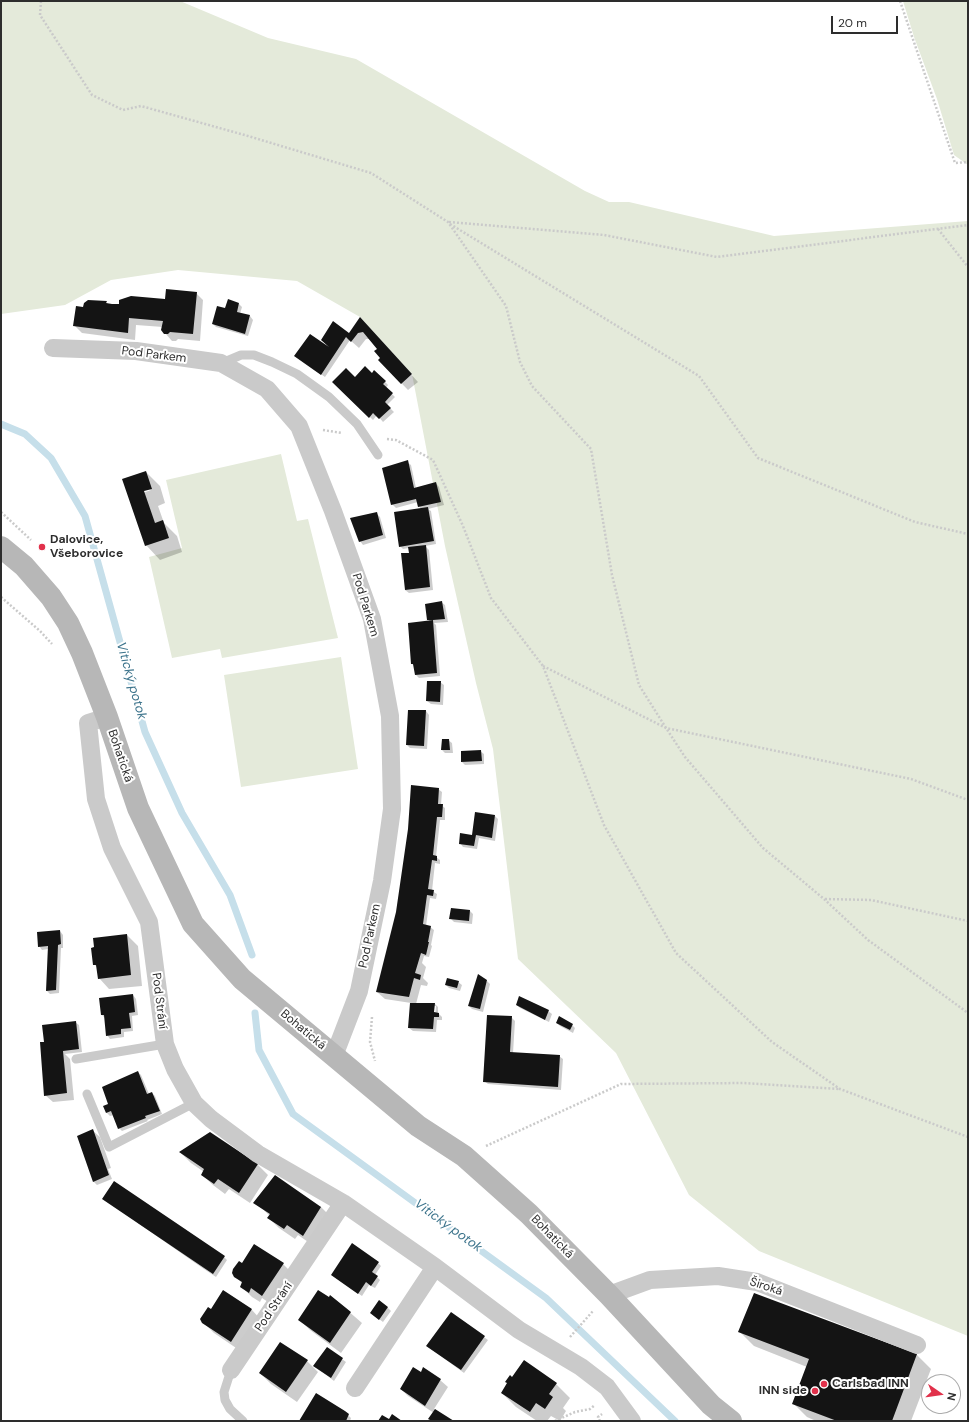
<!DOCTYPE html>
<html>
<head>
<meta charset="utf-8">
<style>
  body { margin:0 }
  #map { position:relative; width:969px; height:1422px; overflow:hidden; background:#fff; font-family:"DM Sans",sans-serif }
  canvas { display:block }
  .frame { position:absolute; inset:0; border:2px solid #2d2d2d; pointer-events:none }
  .north { position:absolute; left:921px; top:1374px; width:40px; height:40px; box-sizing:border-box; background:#fff; border:1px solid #ababab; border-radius:50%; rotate:103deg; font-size:11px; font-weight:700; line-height:16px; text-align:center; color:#2d2d2d }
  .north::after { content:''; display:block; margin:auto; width:14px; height:18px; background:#e1314b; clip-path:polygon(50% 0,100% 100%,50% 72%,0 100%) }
  .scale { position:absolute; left:831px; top:16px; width:67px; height:18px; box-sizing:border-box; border:2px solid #2d2d2d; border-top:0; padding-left:5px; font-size:12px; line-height:14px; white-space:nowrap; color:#2d2d2d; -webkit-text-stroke:3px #fff; paint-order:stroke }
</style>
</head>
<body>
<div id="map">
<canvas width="969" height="1422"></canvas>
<div class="frame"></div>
<div class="north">N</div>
<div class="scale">20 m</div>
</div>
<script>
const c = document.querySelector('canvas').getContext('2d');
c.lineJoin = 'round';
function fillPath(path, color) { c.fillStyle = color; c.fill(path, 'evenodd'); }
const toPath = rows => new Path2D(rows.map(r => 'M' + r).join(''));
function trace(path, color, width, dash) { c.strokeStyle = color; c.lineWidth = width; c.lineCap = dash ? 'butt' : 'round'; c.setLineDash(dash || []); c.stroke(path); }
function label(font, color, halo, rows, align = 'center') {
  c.font = font + ' "DM Sans",sans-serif'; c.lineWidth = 4; c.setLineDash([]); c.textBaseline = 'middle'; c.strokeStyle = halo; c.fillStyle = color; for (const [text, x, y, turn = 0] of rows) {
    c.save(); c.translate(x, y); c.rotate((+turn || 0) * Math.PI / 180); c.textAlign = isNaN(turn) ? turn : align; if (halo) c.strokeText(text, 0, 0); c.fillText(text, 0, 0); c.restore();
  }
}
fillPath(toPath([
  [1,1,180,1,268,38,356,59,585,191,609,202,629,202,774,236,968,221,968,1336,759,1251,689,1195,616,1053,518,959,493,749,476,683,445,546,412,374,360,317,297,281,178,270,111,280,65,305,1,314],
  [903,1,968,1,968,165,954,155,937,99,914,37],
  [281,454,297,521,308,519,338,638,222,658,220,649,172,658,149,557,182,548,166,480],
  [341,657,358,769,241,787,224,675]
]), '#e4eada');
fillPath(toPath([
  [196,293,203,300,200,341,178,339,176,341,172,341,165,333,163,327,136,325,135,340,82,333,75,326,84,308,106,302,109,305,120,305,166,300],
  [239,304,242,307,240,314,250,316,253,320,248,336,216,327,213,324,226,309],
  [367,326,418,382,408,390,379,360,382,358,379,349,370,339,366,339,359,348,350,340,325,377,295,356,327,346,322,340,349,334],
  [375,371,388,385,386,388,395,397,387,405,394,412,383,422,377,415,373,420,334,382,372,374],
  [407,462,411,465,416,488,436,483,439,487,444,505,428,509,431,511,436,544,425,546,429,550,433,590,409,593,405,590,410,553,409,548,403,549,400,546,421,509,419,506,418,502,396,508,392,504],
  [146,472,160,486,165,503,158,506,164,523,177,536,182,552,160,560,146,545,123,480],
  [150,489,151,490,140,494,139,492],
  [377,514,380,517,386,538,363,545,360,541],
  [441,602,445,605,448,622,434,623,436,625,440,676,419,678,416,675,415,666,412,664,430,622,428,619],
  [440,682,444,685,443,705,431,704,427,701],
  [409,711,426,711,429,715,427,749,410,748,407,745],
  [448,740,452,743,453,753,445,753,442,750],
  [480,751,484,754,484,764,465,765,462,762],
  [438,789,442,792,441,805,445,808,445,820,440,820,436,857,440,860,440,864,435,863,432,891,437,894,436,899,430,898,426,926,430,927,434,930,431,945,432,946,429,957,424,956,422,963,426,967,423,978,428,983,427,986,421,985,416,1004,435,1004,438,1007,438,1013,442,1017,442,1020,437,1020,436,1032,413,1031,409,1028,411,1003,385,999,377,992],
  [434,1006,436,1006,435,1017,433,1017],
  [495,816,498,819,495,841,479,838,477,849,463,847,460,843,472,836],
  [470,911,473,914,472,924,454,922,450,918],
  [60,931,63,935,63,948,61,948,59,993,50,994,47,991,48,949,42,950,39,946],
  [127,935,138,946,142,986,109,989,99,978,98,968,94,964],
  [487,981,490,984,483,1012,472,1009,469,1006],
  [458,982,462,985,460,991,449,988,446,985],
  [133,995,136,999,138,1015,132,1016,133,1031,124,1032,124,1037,110,1039,107,1035,105,1018,102,1015],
  [517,1005,548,1011,552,1014,549,1022,520,1008],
  [511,1017,515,1021,513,1053,559,1056,563,1059,561,1090,488,1084,484,1081],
  [75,1022,79,1025,82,1052,65,1054,70,1059,74,1100,53,1102,45,1095,45,1043],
  [557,1023,572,1025,575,1028,573,1033,560,1026],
  [138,1072,141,1075,149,1094,152,1093,155,1096,162,1114,147,1120,148,1121,122,1131,119,1128,114,1115,110,1116,107,1113,105,1107,110,1105],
  [92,1130,100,1137,111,1168,108,1169,112,1179,97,1185,94,1182,89,1168],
  [180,1152,258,1165,268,1175,250,1203,229,1189,225,1194,213,1185,202,1175,204,1172,191,1163],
  [275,1176,321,1207,332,1218,314,1246,298,1235,295,1239,279,1228,269,1218,270,1216,255,1202],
  [135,1221,224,1257,227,1260,216,1277,201,1267],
  [378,1263,381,1266,375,1275,380,1280,375,1288,369,1285,362,1296,336,1278],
  [242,1264,283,1264,294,1275,274,1306,262,1298,260,1302,252,1297,241,1286,243,1284,235,1276],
  [224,1292,252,1310,262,1321,242,1352,214,1333,203,1322],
  [754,1294,917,1355,931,1369,911,1421,816,1421,807,1417,793,1403,807,1367,754,1346,740,1332],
  [387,1307,391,1311,383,1322,371,1313],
  [347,1310,362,1323,341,1353,310,1330,300,1320],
  [451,1313,488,1340,464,1373,431,1349],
  [327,1348,346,1362,334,1381,315,1366],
  [307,1361,318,1372,297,1402,271,1384,260,1373],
  [421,1373,440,1380,448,1387,434,1409,452,1421,432,1421,430,1419,434,1413,408,1396,401,1389],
  [512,1378,556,1384,570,1398,563,1408,566,1411,560,1421,551,1416,547,1421,537,1421,516,1407,502,1393],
  [348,1415,351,1418,350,1421,300,1421]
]), '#0003');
trace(toPath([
  [1,424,25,434,51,458,85,516,145,732,182,813,230,895,252,955],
  [255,1013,259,1050,293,1114,546,1298,675,1421]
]), '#c6dfea', 7);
fillPath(toPath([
  [166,289,197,292,193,334,170,332,168,334,164,334,161,330,163,321,129,318,128,333,73,326,76,306,83,307,84,303,88,300,107,301,106,303,112,304,119,304,119,300,131,296,165,299],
  [228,299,239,303,237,312,250,315,245,334,212,324,217,306,225,308],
  [360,317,412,374,401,384,378,360,380,358,374,351,377,349,363,332,358,333,351,342,346,337,321,375,294,356,310,334,329,347,321,340,333,321,349,333],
  [365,366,372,373,374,370,386,381,383,384,393,393,385,402,391,408,379,419,373,413,369,418,332,382,346,368,355,377],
  [408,460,414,488,436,482,441,502,418,507,416,499,391,505,382,468],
  [146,471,152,489,144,491,155,523,163,520,169,538,145,546,122,479],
  [428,507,434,541,399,547,394,512],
  [377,512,383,535,359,542,350,518],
  [426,545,430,587,405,590,401,553,409,553,408,547],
  [442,601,445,619,433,620,437,673,415,675,413,664,411,664,408,623,433,620,427,620,425,604],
  [427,681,441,681,440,702,426,701],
  [408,710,426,710,424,746,406,745],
  [442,739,449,739,450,750,441,750],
  [481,750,482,761,461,762,461,751],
  [411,785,439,788,438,804,443,804,442,817,437,817,433,855,437,856,437,861,432,860,428,889,434,890,433,896,427,895,423,924,431,926,428,942,429,942,426,955,421,953,415,973,421,975,420,980,414,978,409,997,376,992,396,912,408,829],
  [475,812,495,815,492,838,476,835,474,846,459,844,460,833,472,835],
  [451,908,470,910,469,921,449,919],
  [60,930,61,944,58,945,56,990,46,991,48,946,38,947,37,932],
  [127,934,131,975,98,979,96,965,93,965,91,948,94,947,93,938],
  [478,974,487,980,480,1009,468,1006],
  [447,978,459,981,457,988,445,985],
  [133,994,135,1012,129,1013,131,1028,121,1029,121,1034,106,1036,104,1015,101,1015,99,998],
  [519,996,549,1010,545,1020,516,1005],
  [410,1003,435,1003,434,1012,439,1013,439,1017,434,1017,433,1029,408,1028],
  [487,1015,512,1016,510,1052,560,1055,558,1087,483,1082],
  [559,1016,573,1024,570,1030,556,1023],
  [76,1021,79,1049,63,1051,67,1093,44,1096,40,1042,44,1042,42,1025],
  [138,1071,147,1094,152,1092,160,1111,145,1116,146,1118,118,1129,111,1111,106,1113,103,1106,108,1104,102,1087],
  [93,1129,109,1175,93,1182,77,1136],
  [210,1132,258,1164,239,1193,218,1179,214,1184,201,1175,204,1169,179,1152],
  [275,1175,321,1207,303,1236,287,1225,284,1229,267,1218,270,1214,253,1203],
  [114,1181,225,1256,213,1274,102,1199],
  [352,1243,379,1262,372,1272,378,1276,371,1286,366,1282,358,1294,331,1275],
  [254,1244,284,1263,262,1296,251,1288,249,1293,240,1287,242,1282,234,1277,232,1273,233,1269,239,1261,242,1263],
  [223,1290,252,1309,231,1342,202,1323,200,1319,208,1307,211,1309],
  [318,1290,329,1297,330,1295,351,1312,330,1343,298,1320],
  [754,1293,917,1354,892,1421,837,1421,792,1404,809,1359,738,1332],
  [379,1300,388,1307,379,1320,370,1313],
  [451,1312,485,1336,461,1370,426,1346],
  [280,1342,308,1360,286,1392,259,1373],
  [327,1347,343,1358,331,1378,313,1366],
  [524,1360,557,1383,549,1394,553,1397,545,1409,536,1403,530,1412,501,1393,507,1383,505,1382,510,1375,512,1377],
  [413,1367,421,1372,423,1367,441,1379,425,1406,400,1389],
  [316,1393,345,1411,349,1414,346,1421,299,1421],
  [435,1409,454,1421,432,1421,428,1419],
  [392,1414,402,1421,378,1421,382,1415,389,1419]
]), '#141414');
trace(toPath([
  [41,1,40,15,92,95,123,110,141,106,248,136,371,173,448,222,506,306,520,362,532,386,591,449,612,575,639,685,666,728,685,757,763,848,824,899,868,940,968,1013],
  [900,1,955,163,968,162],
  [449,222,604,235,717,257,968,225],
  [450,224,699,376,758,458,915,522,968,534],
  [938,229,968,267],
  [323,430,342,433],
  [387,439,396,440,433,460,463,526,491,598,543,666,604,825,676,953,772,1042,840,1089,968,1137],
  [1,512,31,540],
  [1,597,40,631,52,644],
  [543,666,666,728,911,779,968,800],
  [825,899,871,900,968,921],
  [372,1017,370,1042,375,1061],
  [486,1146,621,1084,744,1083,839,1089],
  [570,1337,593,1311],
  [555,1421,575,1412,590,1409,595,1405],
  [600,1421,598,1417,602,1414]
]), '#cacaca', 2.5, [2, 2]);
trace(toPath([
  [222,363,241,355,254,355,272,362,297,374,329,397,357,424,378,455],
  [76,1059,165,1044],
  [87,1094,109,1147,194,1103],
  [231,1370,224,1392,225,1400,230,1409,243,1421]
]), '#cacaca', 9);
trace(toPath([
  [53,348,136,351,221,363,267,389,299,426,333,511,372,619,390,716,392,809,382,881,359,991,334,1056],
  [107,717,88,723,96,799,112,848,149,922,165,1044,175,1069,194,1103,211,1119,258,1154,343,1203,435,1267,519,1330,581,1367,607,1387,632,1421],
  [609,1295,650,1280,718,1276,757,1282,917,1345],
  [231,1370,343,1203],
  [355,1388,435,1267]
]), '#cacaca', 18);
trace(toPath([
  [1,547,24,566,51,597,68,623,82,653,107,717,138,808,193,924,242,979,418,1126,464,1156,529,1214,609,1295,711,1405,731,1421]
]), '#b7b7b7', 22);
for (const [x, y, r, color] of [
  [42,547,4,"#e1314b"],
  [824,1384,4,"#e1314b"],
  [815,1391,4,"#e1314b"]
]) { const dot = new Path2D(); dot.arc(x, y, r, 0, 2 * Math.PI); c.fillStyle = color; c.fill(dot); trace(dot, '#fff', 1.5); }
label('12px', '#2d2d2d', '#fff', [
  ["Pod Parkem",154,355,7],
  ["Pod Parkem",365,605,73],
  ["Bohatická",120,756,71],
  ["Pod Parkem",370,936,-78],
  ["Pod Strání",159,1001,83],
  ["Bohatická",303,1030,40],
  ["Bohatická",552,1237,46],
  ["Široká",766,1287,18],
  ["Pod Strání",274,1307,-56]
]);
label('bold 12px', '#2d2d2d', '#fff', [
  ["Dalovice,",50,540],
  ["Všeborovice",50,554],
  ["Carlsbad INN",832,1384],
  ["INN side",807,1391,"right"]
], 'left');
label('italic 13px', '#3d748c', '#fff', [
  ["Vitický potok",131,681,74],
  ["Vitický potok",448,1226,36]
]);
</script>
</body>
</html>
